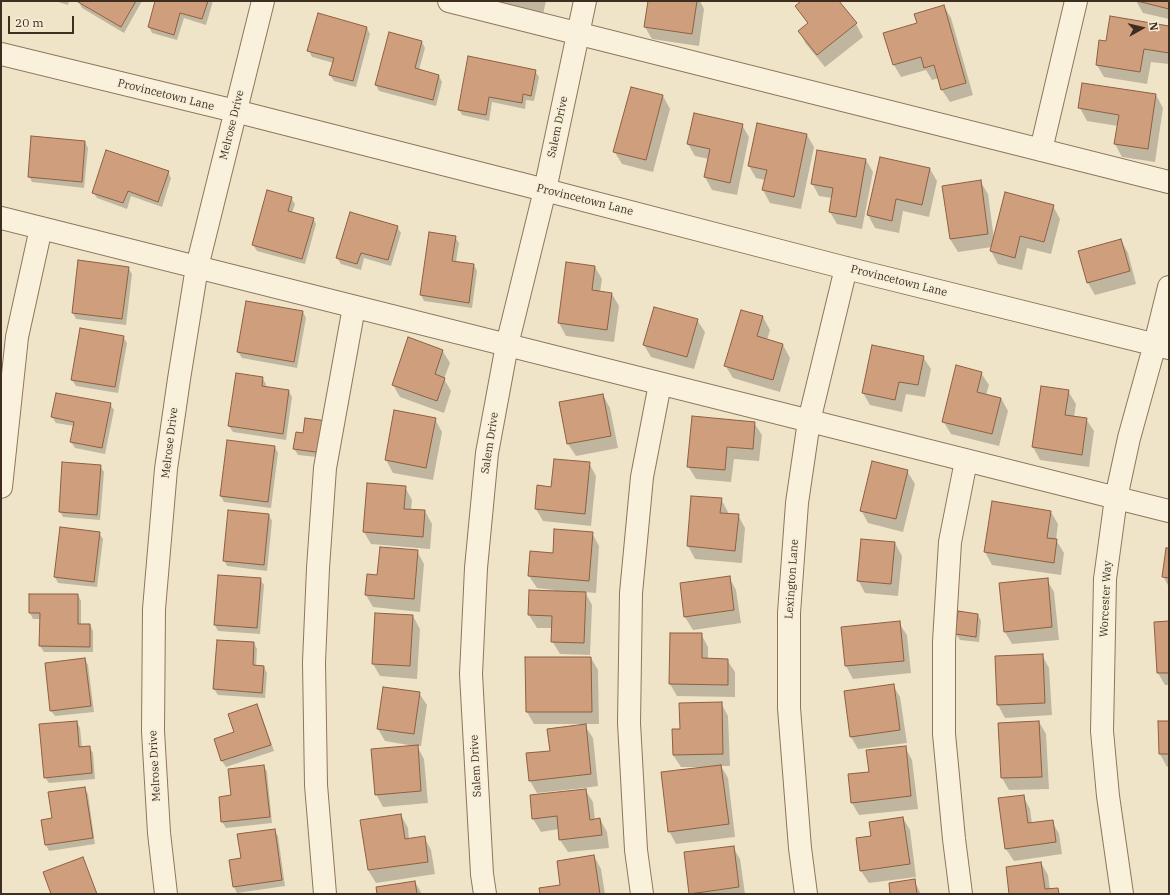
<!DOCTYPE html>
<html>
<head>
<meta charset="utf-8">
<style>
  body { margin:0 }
  #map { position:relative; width:1170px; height:895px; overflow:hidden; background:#f0e4c8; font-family:"IBM Plex Serif",serif }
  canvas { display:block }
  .frame { position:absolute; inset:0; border:2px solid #3d2e20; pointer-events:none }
  .north { position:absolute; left:1122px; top:8px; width:40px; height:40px; -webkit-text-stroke:3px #f7eed8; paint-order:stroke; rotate:82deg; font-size:11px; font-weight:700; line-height:16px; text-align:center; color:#3d2e20 }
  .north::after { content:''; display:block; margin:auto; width:14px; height:18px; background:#3d2e20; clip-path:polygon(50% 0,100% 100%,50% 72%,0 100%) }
  .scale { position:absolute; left:8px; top:16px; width:66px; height:18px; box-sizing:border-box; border:2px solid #3d2e20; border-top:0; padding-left:5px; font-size:12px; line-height:14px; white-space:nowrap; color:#3d2e20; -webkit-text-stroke:3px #f7eed8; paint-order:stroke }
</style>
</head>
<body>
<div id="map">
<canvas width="1170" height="895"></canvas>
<div class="frame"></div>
<div class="north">N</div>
<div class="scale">20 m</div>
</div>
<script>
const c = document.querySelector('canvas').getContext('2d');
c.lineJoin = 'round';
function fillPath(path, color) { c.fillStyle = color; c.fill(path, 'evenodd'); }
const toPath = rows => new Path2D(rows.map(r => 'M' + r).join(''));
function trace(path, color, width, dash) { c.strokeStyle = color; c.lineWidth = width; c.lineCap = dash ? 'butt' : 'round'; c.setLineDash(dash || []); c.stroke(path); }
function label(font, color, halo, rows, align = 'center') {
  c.font = font + ' "IBM Plex Serif",serif'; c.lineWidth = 3.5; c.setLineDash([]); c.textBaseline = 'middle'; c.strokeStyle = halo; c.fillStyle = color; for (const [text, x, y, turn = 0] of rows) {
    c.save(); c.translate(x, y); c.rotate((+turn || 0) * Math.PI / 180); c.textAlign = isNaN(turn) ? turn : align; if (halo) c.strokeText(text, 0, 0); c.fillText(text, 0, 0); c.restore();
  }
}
fillPath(toPath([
  [55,1,69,1,68,5],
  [79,1,142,1,124,33,82,8,79,2],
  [157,1,213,1,206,25,184,18,177,40,152,33,149,27],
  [497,1,546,1,543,14,500,6],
  [649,1,700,1,704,9,699,46,652,39,645,27],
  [803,1,838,1,856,24,863,37,825,67,806,44,799,31,808,24,796,6],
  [1136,1,1169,1,1169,19,1143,13],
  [944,6,951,18,973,95,950,102,942,90,939,78,932,80,926,70,901,77,894,65,918,24],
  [1169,27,1169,64,1151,62,1147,84,1104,77,1097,65,1107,42],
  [367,28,370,34,356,87,334,81,330,75,334,63,312,57,309,51],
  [422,42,425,48,419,70,439,76,442,82,436,106,379,91,376,85],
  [535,71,539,77,534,101,526,100,525,109,492,102,489,121,462,115,459,109],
  [1083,84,1156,95,1163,108,1155,162,1122,157,1115,144,1118,126,1087,121,1080,108],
  [663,96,670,109,653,172,622,164,614,151],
  [742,125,749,137,737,195,712,190,705,177,709,159,695,156,688,144],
  [807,135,814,147,801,209,770,203,763,190,765,180,756,178,749,166],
  [85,142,88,148,84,188,32,182,29,176],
  [866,160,873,172,862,229,837,224,830,212,832,198,819,196,812,183],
  [930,169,937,181,929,217,903,211,899,233,875,228,868,215],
  [168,172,171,178,162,207,131,196,127,209,97,198,93,192],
  [980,181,988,194,994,239,1053,206,1060,219,1051,254,1027,248,1022,270,998,264,991,251,992,247,958,252,950,239,943,186],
  [291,198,295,204,292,213,313,218,316,224,305,264,257,251,253,245],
  [397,227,401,233,391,266,364,258,361,270,341,264,337,258],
  [455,237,459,243,456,262,474,265,477,271,472,308,424,301,421,295],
  [1121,240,1128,253,1136,284,1095,295,1088,283],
  [567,263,595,267,602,279,600,292,612,294,619,306,614,342,566,336,559,323],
  [128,268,132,274,126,325,76,319,73,313],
  [741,311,763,317,770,330,767,340,783,345,790,358,780,392,733,378,725,365],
  [303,312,306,318,297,368,242,358,238,352],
  [697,320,705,332,694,369,651,357,644,345],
  [123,337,127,343,118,393,76,386,72,380],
  [442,350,450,363,444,379,451,391,444,413,400,397,393,385],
  [923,357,931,369,925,397,906,394,902,412,870,405,863,393],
  [981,373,989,385,986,395,1001,398,1008,411,999,446,951,434,943,421],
  [262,378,266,384,265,388,289,391,292,397,286,440,233,432,229,426],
  [1042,388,1068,391,1076,404,1074,417,1086,419,1094,431,1089,467,1040,460,1033,447],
  [603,395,610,408,618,448,576,456,568,444,561,403],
  [110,404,114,410,105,454,75,448,71,442,74,426,56,423,52,417],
  [435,419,442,432,433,480,393,473,386,460],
  [754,423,762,435,759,461,734,459,731,482,696,479,688,466],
  [296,433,326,458,298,455,294,449],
  [275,447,278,453,271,508,224,502,221,496],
  [589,463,596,476,591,526,543,521,536,509,552,488],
  [100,466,104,472,100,520,63,517,60,511],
  [907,471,915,484,903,532,868,523,861,510],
  [405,487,412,500,411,510,425,511,432,524,430,549,371,544,364,532],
  [692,497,721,499,728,512,728,514,738,515,745,528,742,563,695,559,688,546],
  [993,503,1051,512,1058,524,1056,540,1064,553,1061,575,992,565,985,552],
  [269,515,272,521,267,571,227,566,224,560],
  [99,533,103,539,97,587,58,583,55,577],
  [592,533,599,546,596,593,585,592,592,605,590,655,560,654,552,641,553,628,537,628,529,615,530,591,553,592,554,590,537,588,529,576,554,554],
  [895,543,902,556,898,596,865,593,858,580],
  [1169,549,1169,587,1163,576],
  [417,551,424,564,420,612,373,607,366,595,378,576],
  [729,577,736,590,741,623,693,630,685,617,681,584],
  [260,579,264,585,260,634,218,631,215,625],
  [1047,580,1054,592,1059,640,1012,644,1005,632],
  [78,595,81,601,81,625,90,625,93,631,93,652,44,652,40,646,41,619,33,619,30,613],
  [959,613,978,615,981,621,979,642,960,640,956,634],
  [413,616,420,629,417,679,380,676,373,664],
  [1169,622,1169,685,1165,685,1158,673],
  [899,623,907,635,911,673,853,679,846,666,842,628],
  [701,634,708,647,708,659,727,660,735,672,735,697,677,696,670,684],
  [218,641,254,643,257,649,256,667,264,667,267,673,265,698,218,695,214,689],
  [1042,655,1049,668,1052,715,1005,718,998,705,996,657],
  [591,658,598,670,599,724,534,724,527,712],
  [85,659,88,665,94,712,55,716,51,711],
  [893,685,900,697,907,743,858,749,851,737,845,692],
  [419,693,427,705,421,746,417,746,424,759,428,803,383,807,376,794,414,746,385,741,378,729],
  [721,703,728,716,730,766,721,766,728,778,735,837,676,844,669,831,699,768,699,767,681,767,673,755,681,730],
  [257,705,260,711,274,751,226,767,222,761,215,739,235,733],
  [77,722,80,728,82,748,89,747,93,753,95,779,49,783,45,777],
  [1039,722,1046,734,1049,789,1009,790,1002,778],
  [1169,722,1169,766,1167,767,1160,754],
  [585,726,593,738,598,786,584,788,593,802,595,820,600,819,607,832,609,848,568,852,560,840,559,829,541,832,533,819,531,796,585,790,584,788,537,793,530,781,551,752],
  [905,747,912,760,918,809,859,815,852,803],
  [264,766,267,772,272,823,226,828,222,822,220,798,232,796],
  [85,788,88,794,95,844,49,851,46,845,53,819],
  [1023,796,1030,809,1032,824,1052,821,1059,834,1062,854,1014,861,1006,849],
  [401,815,408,828,409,839,424,837,431,850,435,874,376,883,368,870,362,821],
  [903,818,910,830,916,877,869,883,861,871,857,839,872,837],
  [274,830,278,836,285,886,237,893,234,887,242,859],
  [733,847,740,859,745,894,690,894],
  [594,856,601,869,605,894,541,894,561,886],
  [1041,863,1048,875,1050,890,1057,889,1060,894,1010,894],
  [914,880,921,894,891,894],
  [415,882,422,894,378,894]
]), '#0003');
const building = toPath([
  [78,1,136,1,121,27,78,2,78,1],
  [155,1,208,1,202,19,180,13,174,35,148,27,155,1],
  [648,1,697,1,692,34,644,27,648,1],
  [801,1,839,1,857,23,817,55,798,31,808,23,795,6,801,1],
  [1137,1,1169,1,1169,9,1137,1],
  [944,5,966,83,941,90,934,65,924,68,921,57,893,65,883,33,917,23,914,14,944,5],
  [318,13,367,27,353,81,329,75,334,58,307,51,318,13],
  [1110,16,1169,26,1169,53,1144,49,1140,72,1096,65,1099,40,1106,41,1110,16],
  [389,32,422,41,415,68,439,75,433,100,375,85,389,32],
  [468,56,536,70,531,96,523,94,522,103,489,97,486,115,458,110,468,56],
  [1082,83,1156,94,1148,149,1114,144,1119,115,1078,108,1082,83],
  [631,87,663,95,646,160,613,152,631,87],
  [694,113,743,124,730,183,704,177,710,149,687,144,694,113],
  [757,123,807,134,794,197,762,190,767,170,748,166,757,123],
  [31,136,85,141,82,182,28,177,31,136],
  [106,150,169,171,158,202,128,191,123,203,92,193,106,150],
  [817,150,866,159,856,217,829,212,833,188,811,184,817,150],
  [880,157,930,168,922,205,896,199,892,221,867,215,880,157],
  [981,180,988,234,950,239,942,186,981,180],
  [267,190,292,197,288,211,314,218,302,259,252,245,267,190],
  [1005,192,1054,205,1044,242,1020,236,1015,258,990,251,1005,192],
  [350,212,398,226,388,260,361,253,357,264,336,258,350,212],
  [429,232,456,236,452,261,474,264,469,303,420,295,429,232],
  [1121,239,1130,271,1087,283,1078,251,1121,239],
  [78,260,129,267,122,319,72,313,78,260],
  [566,262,595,266,592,290,612,293,607,330,558,323,566,262],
  [246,301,303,311,294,362,237,352,246,301],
  [654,307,698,319,687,357,643,345,654,307],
  [741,310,763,316,757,336,783,344,773,380,724,366,741,310],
  [80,328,124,336,115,387,71,380,80,328],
  [408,337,443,350,435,374,445,378,437,401,392,385,408,337],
  [872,345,924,356,918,385,899,382,895,400,862,393,872,345],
  [956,365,982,372,977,392,1001,398,992,434,942,422,956,365],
  [236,373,263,377,262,386,289,390,283,434,228,426,236,373],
  [1041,386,1069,390,1065,415,1087,418,1082,455,1032,447,1041,386],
  [56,393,111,403,102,448,70,442,74,422,51,417,56,393],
  [603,394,611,436,567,444,559,402,603,394],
  [394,410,436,418,426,468,385,460,394,410],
  [692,416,755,422,753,449,727,447,725,470,687,467,692,416],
  [305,418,327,421,323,453,293,449,296,432,303,433,305,418],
  [227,440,275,446,268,502,220,496,227,440],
  [554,459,590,462,585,514,535,509,537,485,551,487,554,459],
  [872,461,908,470,896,519,860,511,872,461],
  [62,462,101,465,97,515,59,512,62,462],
  [367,483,406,486,404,509,425,510,423,537,363,532,367,483],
  [691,496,722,498,720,513,739,514,735,551,687,546,691,496],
  [992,501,1051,511,1047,538,1057,539,1054,563,984,552,992,501],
  [228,510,269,514,264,565,223,561,228,510],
  [60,527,100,532,94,582,54,577,60,527],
  [554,529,593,532,589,581,528,576,530,551,553,553,554,529],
  [861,539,895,542,891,584,857,581,861,539],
  [380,547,418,550,414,599,365,595,367,574,377,575,380,547],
  [1166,548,1169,548,1169,578,1162,577,1166,548],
  [218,575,261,578,257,628,214,625,218,575],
  [730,576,734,610,684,617,680,583,730,576],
  [1048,578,1052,627,1004,632,999,583,1048,578],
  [529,590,586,592,584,643,551,642,552,616,528,615,529,590],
  [29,594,78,594,78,624,90,624,90,647,39,646,40,613,29,613,29,594],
  [958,611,978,614,976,637,955,634,958,611],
  [375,613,413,615,410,666,372,664,375,613],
  [900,621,904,661,845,666,841,627,900,621],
  [1169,621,1169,673,1157,673,1154,622,1169,621],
  [670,633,702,633,702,658,728,659,728,685,669,684,670,633],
  [217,640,254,642,253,665,264,666,262,693,213,689,217,640],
  [1043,654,1045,703,997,705,995,656,1043,654],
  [525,657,591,657,592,712,526,712,525,657],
  [85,658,91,706,50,711,45,663,85,658],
  [894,684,900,730,850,737,844,691,894,684],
  [383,687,420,692,414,734,377,729,383,687],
  [722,702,723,754,673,755,672,729,680,729,679,703,722,702],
  [257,704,271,745,221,761,214,739,234,732,228,714,257,704],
  [77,721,79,747,90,746,92,773,44,778,39,724,77,721],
  [1039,721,1042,777,1001,778,998,723,1039,721],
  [1158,721,1169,721,1169,754,1159,754,1158,721],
  [586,724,591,774,529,781,526,753,550,751,547,729,586,724],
  [418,745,421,791,375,795,371,749,418,745],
  [906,746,911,796,851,803,848,774,869,772,866,750,906,746],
  [264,765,270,817,221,822,219,797,231,795,228,769,264,765],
  [721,765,729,824,668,832,661,772,721,765],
  [85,787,93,838,45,845,41,820,52,818,48,792,85,787],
  [586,789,590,820,600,818,602,835,559,840,557,816,532,819,530,795,586,789],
  [1024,795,1028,823,1053,820,1056,842,1005,849,998,798,1024,795],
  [401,814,405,839,425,836,428,862,368,870,360,820,401,814],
  [903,817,910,864,860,871,856,838,871,836,869,822,903,817],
  [275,829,282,880,233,887,229,860,241,858,237,834,275,829],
  [734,846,739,887,689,894,684,852,734,846],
  [594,855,600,894,540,894,539,888,560,885,557,861,594,855],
  [83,857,97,894,51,894,43,872,83,857],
  [1041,862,1045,889,1058,888,1059,894,1009,894,1006,867,1041,862],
  [915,879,917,894,890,894,889,883,915,879],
  [415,881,417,894,377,894,376,887,415,881]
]);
fillPath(building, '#cf9f7d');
trace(building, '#8d5f41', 1);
const minor = toPath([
  [449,1,1169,182],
  [1,54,235,111,545,190,846,268,1169,348],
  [1041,150,1076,1],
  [1,218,1169,511],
  [1,487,17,337,41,228],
  [166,894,159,833,153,731,154,609,166,469,179,379,197,267,263,1],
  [325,894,316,785,314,662,318,568,325,468,354,307],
  [485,894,482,874,471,674,476,568,487,453,507,345,545,190,585,1],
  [642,894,636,850,629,723,631,593,642,477,660,384],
  [806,894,800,848,789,708,789,613,797,503,809,421,846,268],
  [961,894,954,839,944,734,944,642,950,542,966,461],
  [1122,894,1108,796,1102,731,1105,579,1116,498,1129,438,1155,344,1169,287]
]);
trace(minor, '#8d765c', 24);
trace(minor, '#faf1dc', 22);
label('11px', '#3d2e20', '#f7eed8', [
  ["Provincetown Lane",166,95,14],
  ["Melrose Drive",232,125,-76],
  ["Salem Drive",558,127,-78],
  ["Provincetown Lane",585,200,14],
  ["Provincetown Lane",899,281,14],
  ["Melrose Drive",170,443,-83],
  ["Salem Drive",490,443,-81],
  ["Lexington Lane",792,579,-86],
  ["Worcester Way",1106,599,-87],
  ["Melrose Drive",155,766,-93],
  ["Salem Drive",476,766,-93]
]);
</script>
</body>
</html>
